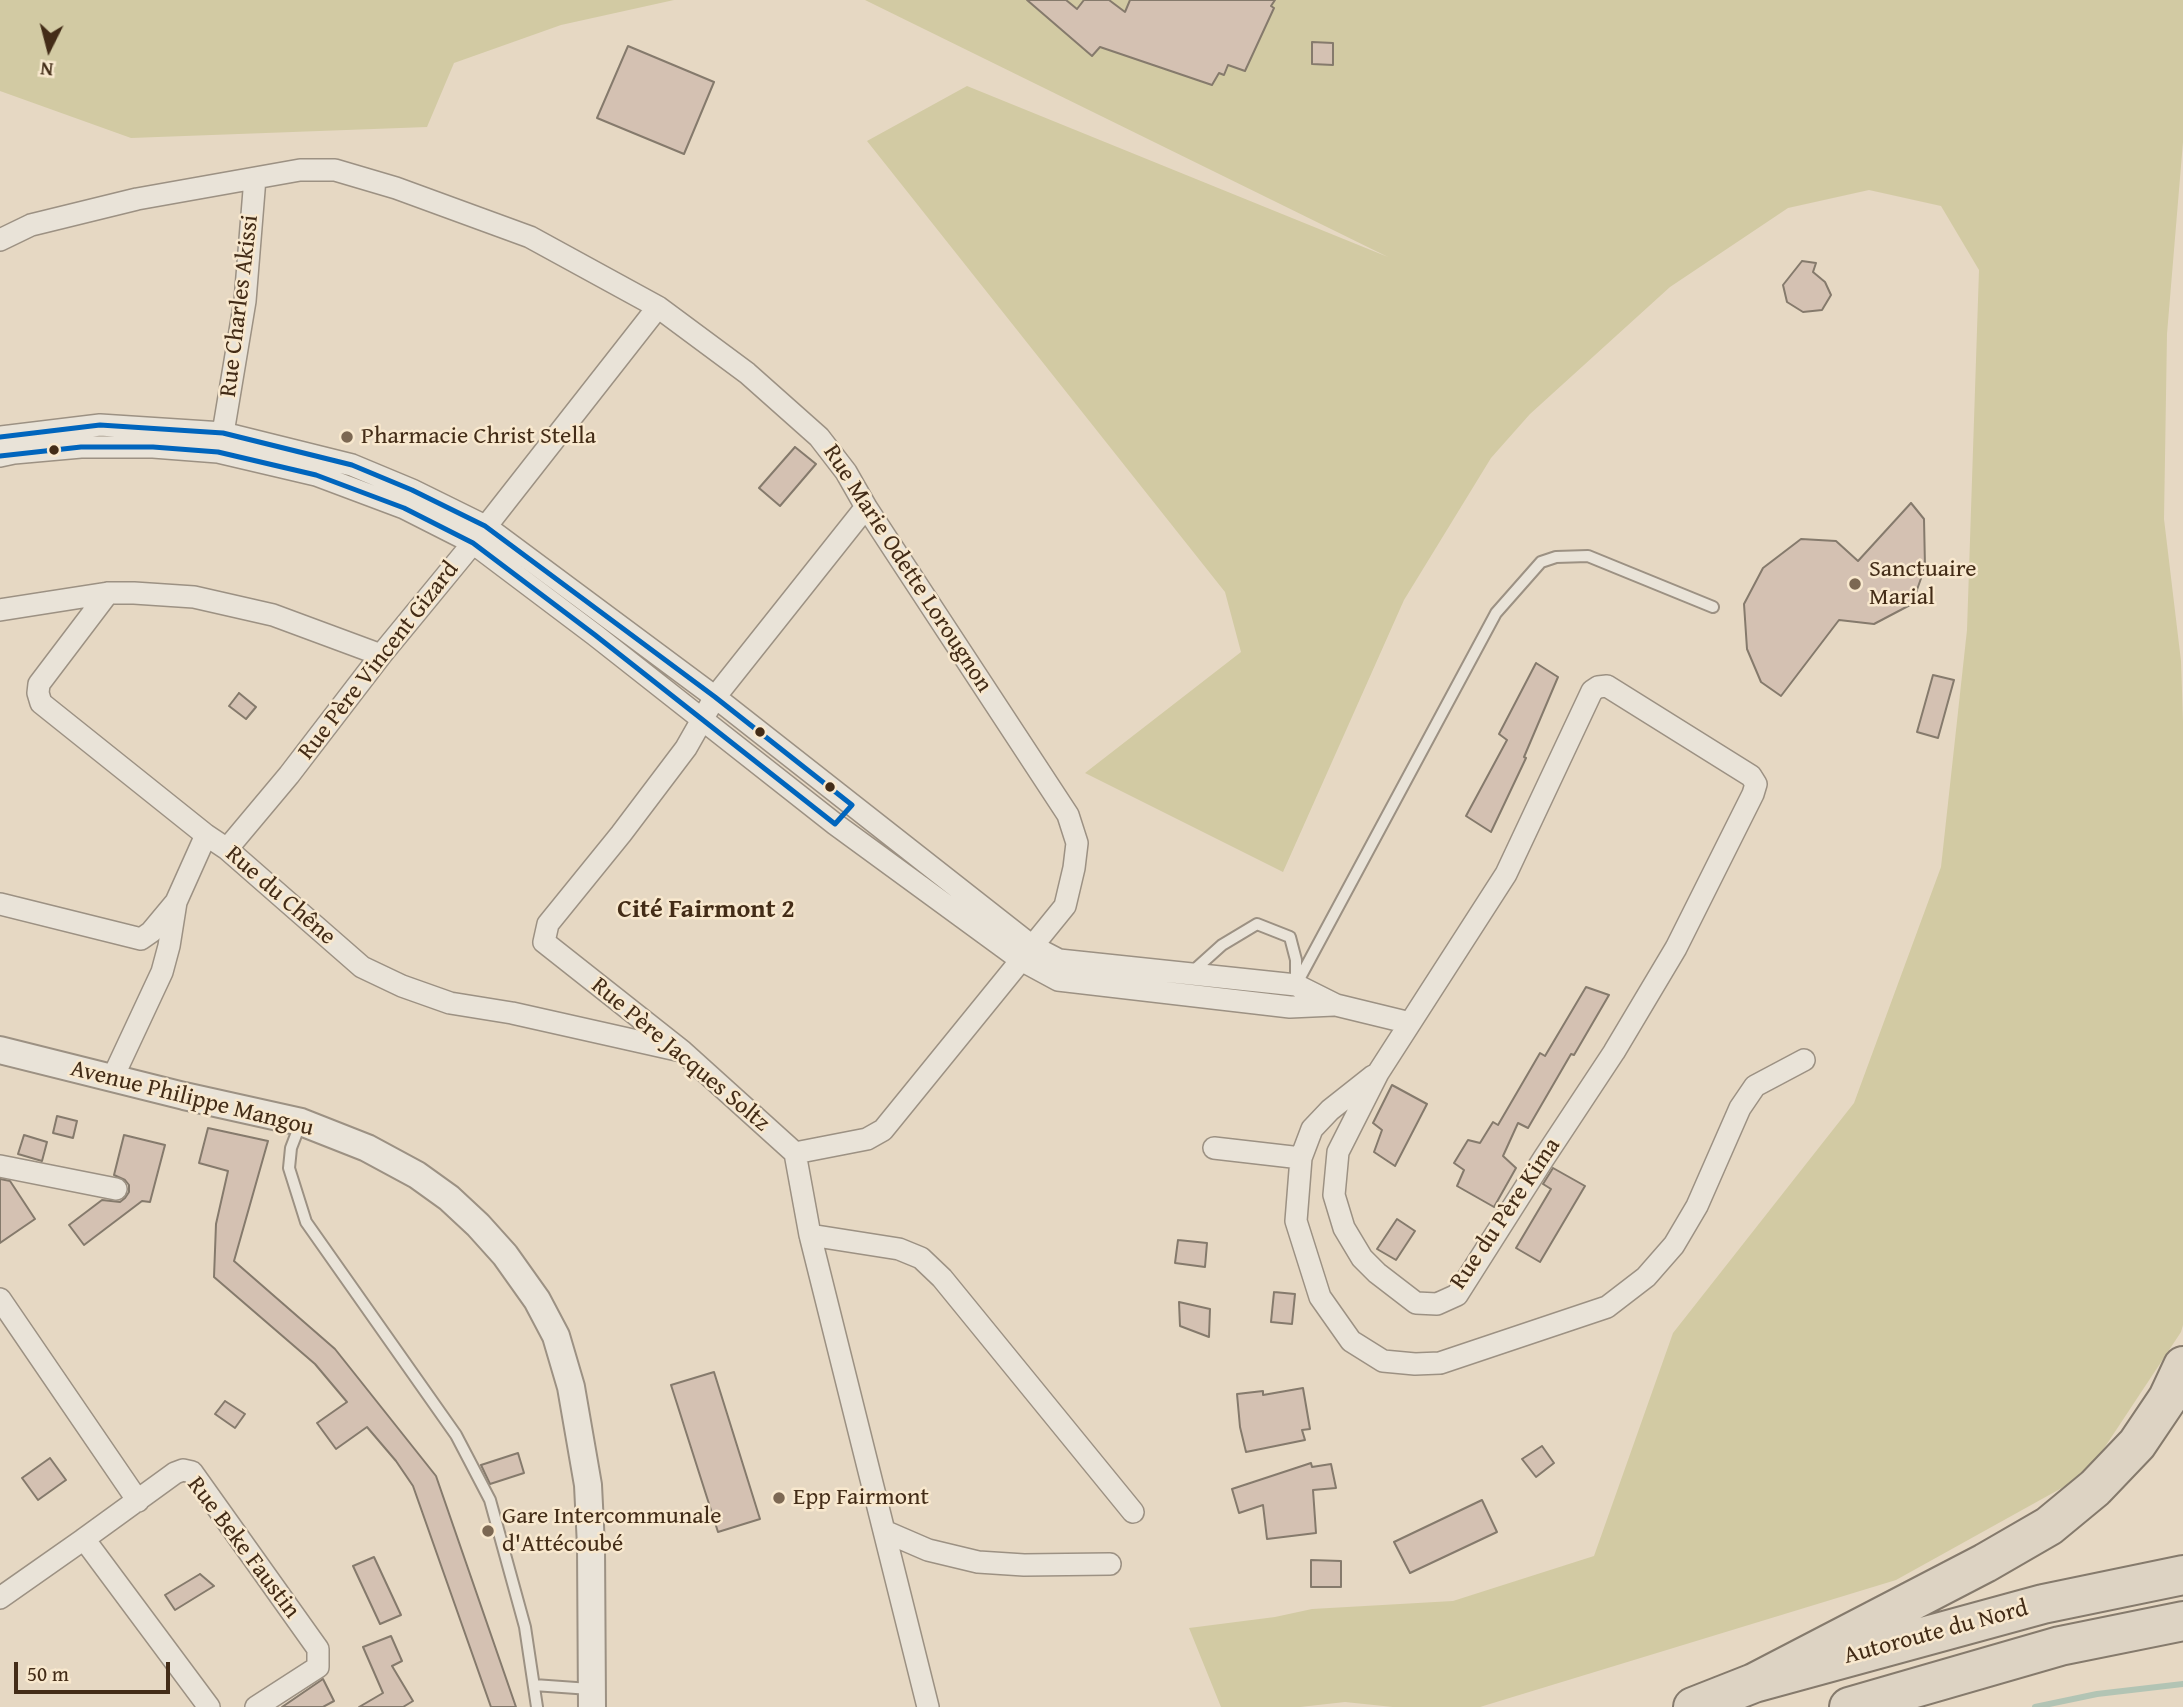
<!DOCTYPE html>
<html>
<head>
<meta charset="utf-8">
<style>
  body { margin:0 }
  #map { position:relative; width:2183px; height:1707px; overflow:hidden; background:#e6d8c3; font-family:"Gentium Book Plus",serif }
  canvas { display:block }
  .north { position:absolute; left:14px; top:14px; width:70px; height:70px; -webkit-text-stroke:5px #f8e8ce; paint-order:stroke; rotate:186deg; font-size:19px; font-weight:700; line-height:28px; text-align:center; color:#432c17 }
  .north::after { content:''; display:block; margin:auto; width:24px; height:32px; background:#432c17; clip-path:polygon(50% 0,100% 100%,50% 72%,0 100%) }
  .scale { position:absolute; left:14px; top:1662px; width:156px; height:32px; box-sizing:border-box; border:4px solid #432c17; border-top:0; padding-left:9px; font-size:21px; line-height:24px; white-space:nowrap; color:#432c17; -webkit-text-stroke:5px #f8e8ce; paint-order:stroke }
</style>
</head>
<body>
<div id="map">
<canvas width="2183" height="1707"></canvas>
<div class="north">N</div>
<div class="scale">50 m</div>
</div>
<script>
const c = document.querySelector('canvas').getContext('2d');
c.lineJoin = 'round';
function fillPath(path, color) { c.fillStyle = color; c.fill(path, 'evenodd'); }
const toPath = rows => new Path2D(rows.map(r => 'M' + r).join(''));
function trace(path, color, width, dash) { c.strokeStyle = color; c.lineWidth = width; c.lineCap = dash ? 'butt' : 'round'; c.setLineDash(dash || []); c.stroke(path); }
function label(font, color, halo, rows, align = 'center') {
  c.font = font + ' "Gentium Book Plus",serif'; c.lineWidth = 5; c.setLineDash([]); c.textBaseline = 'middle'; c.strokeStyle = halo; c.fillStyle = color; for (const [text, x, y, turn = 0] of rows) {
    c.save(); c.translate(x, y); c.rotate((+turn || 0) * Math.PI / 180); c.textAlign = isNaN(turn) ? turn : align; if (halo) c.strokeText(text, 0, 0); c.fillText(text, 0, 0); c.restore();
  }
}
fillPath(toPath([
  [0,0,674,0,561,25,454,63,427,127,131,138,0,91],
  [865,0,2183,0,2183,142,2167,334,2164,519,2181,661,2183,722,2183,1325,2181,1332,2087,1474,1896,1580,1480,1707,1393,1707,1345,1702,1300,1707,1221,1707,1189,1628,1275,1617,1312,1609,1453,1601,1594,1556,1673,1333,1854,1103,1941,867,1967,630,1979,270,1941,206,1869,190,1788,208,1670,287,1530,414,1491,458,1404,600,1283,872,1085,773,1241,652,1225,592,867,141,967,86,1388,257]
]), '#d2caa3');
trace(toPath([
  [2035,1707,2097,1694,2183,1684]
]), '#b2c4b4', 6);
const building = toPath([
  [1027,0,1066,0,1077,9,1084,0,1109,0,1125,12,1130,0,1275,0,1271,6,1274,8,1245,71,1228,65,1224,75,1219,73,1212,85,1100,47,1092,56,1027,0],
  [1312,42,1333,43,1333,65,1312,64,1312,42],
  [628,46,714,82,684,154,597,118,628,46],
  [1802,261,1816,263,1813,272,1825,282,1831,295,1822,310,1803,312,1787,302,1783,285,1802,261],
  [795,447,816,464,780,506,759,488,795,447],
  [1911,503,1924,519,1925,567,1912,604,1874,624,1839,620,1781,696,1761,682,1747,649,1744,604,1763,568,1801,539,1836,541,1858,561,1911,503],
  [1536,663,1558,677,1524,757,1526,758,1491,832,1466,816,1507,740,1499,734,1536,663],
  [1933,675,1954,680,1938,738,1917,732,1933,675],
  [239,693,256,707,246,719,229,706,239,693],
  [1586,987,1609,995,1574,1055,1571,1054,1528,1128,1518,1123,1503,1156,1516,1168,1494,1207,1457,1186,1464,1170,1454,1163,1468,1140,1480,1143,1493,1122,1498,1125,1540,1053,1545,1056,1586,987],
  [1392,1085,1427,1104,1395,1166,1374,1152,1382,1130,1373,1123,1392,1085],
  [57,1116,77,1121,73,1138,53,1133,57,1116],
  [208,1128,268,1141,234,1261,335,1349,436,1476,516,1707,491,1707,413,1486,396,1461,367,1427,336,1449,317,1423,347,1402,315,1364,214,1277,216,1224,228,1171,199,1163,208,1128],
  [24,1135,47,1142,42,1161,18,1154,24,1135],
  [124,1135,165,1145,150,1202,142,1201,84,1245,69,1225,102,1200,120,1202,125,1198,129,1192,129,1185,125,1180,114,1175,124,1135],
  [1553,1168,1585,1186,1540,1262,1516,1248,1551,1189,1543,1184,1553,1168],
  [0,1179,10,1181,35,1219,0,1243,0,1179],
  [1397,1219,1415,1231,1396,1260,1377,1249,1397,1219],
  [1178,1240,1207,1243,1205,1267,1175,1263,1178,1240],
  [1274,1292,1295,1294,1292,1324,1271,1322,1274,1292],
  [1179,1302,1210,1309,1209,1337,1180,1326,1179,1302],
  [714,1372,760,1519,718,1532,671,1385,714,1372],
  [1303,1388,1310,1429,1302,1430,1305,1440,1246,1452,1240,1427,1237,1394,1263,1391,1263,1395,1303,1388],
  [225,1401,245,1414,235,1428,215,1414,225,1401],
  [1542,1446,1554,1463,1536,1477,1522,1459,1542,1446],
  [518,1453,524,1473,490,1484,481,1465,518,1453],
  [50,1458,66,1480,38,1500,22,1478,50,1458],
  [1311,1463,1312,1467,1331,1464,1336,1488,1313,1490,1316,1533,1267,1539,1263,1505,1239,1513,1232,1489,1311,1463],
  [1482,1500,1497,1532,1410,1573,1394,1542,1482,1500],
  [374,1557,401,1615,380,1624,353,1566,374,1557],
  [1311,1560,1341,1561,1341,1587,1311,1587,1311,1560],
  [200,1574,214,1586,175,1610,165,1595,200,1574],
  [391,1636,402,1661,392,1666,413,1701,403,1707,359,1707,383,1693,363,1647,391,1636],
  [323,1679,334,1701,323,1707,282,1707,323,1679]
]);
fillPath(building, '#d4c1b2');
trace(building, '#857a6c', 2);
const service = toPath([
  [1192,972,1222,945,1257,924,1290,937,1296,960,1296,982],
  [1295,987,1496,613,1541,562,1556,557,1588,556,1713,607],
  [301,1122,291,1148,289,1168,306,1222,456,1435,490,1500,525,1627,537,1707],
  [534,1685,590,1689]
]);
const minor = toPath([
  [0,240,31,225,137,199,300,170,335,170,396,188,530,237,658,307,747,373,819,437,846,472,866,507,1068,815,1077,843,1074,868,1065,906,883,1130,867,1139,795,1153],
  [223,433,245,301,255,178],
  [0,437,100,425,223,433,352,465,412,490,485,526,715,697,1032,946,1059,960,1296,985,1336,1005,1410,1023],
  [0,456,14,453,81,447,153,447,218,452,316,475,404,508,473,543,595,635,835,824,1021,960,1058,980,1290,1007,1334,1005],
  [866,507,715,697,686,748,621,834,548,924,544,942,682,1051,795,1153,810,1235,928,1707],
  [108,593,39,684,38,693,41,703,206,835,227,849,362,967,402,986,450,1003,512,1013,677,1050],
  [0,610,108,593,134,593,194,597,273,615,381,655],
  [1607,686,1751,776,1756,784,1753,794,1676,948,1614,1052,1544,1158,1457,1295,1437,1304,1416,1303,1377,1273,1362,1258,1344,1228,1334,1195,1338,1152,1378,1073,1506,874,1592,691,1598,687,1607,686],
  [227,849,289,775,381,655,473,543,658,307],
  [0,904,141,939,151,932,176,902],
  [1373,1076,1330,1110,1312,1129,1301,1158,1296,1221,1320,1297,1351,1341,1383,1361,1415,1364,1440,1363,1607,1307,1646,1277,1674,1245,1697,1206,1740,1108,1755,1086,1804,1060],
  [112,1079,162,972,169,946,176,902,206,835],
  [1214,1148,1301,1158],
  [0,1166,116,1189],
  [810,1235,899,1249,921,1258,942,1278,1133,1512],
  [0,1299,138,1501],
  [884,1531,928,1550,978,1562,1024,1565,1110,1564],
  [0,1598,84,1539],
  [209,1707,84,1539,175,1473,183,1470,192,1472,318,1649,318,1667,256,1707]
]);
const tertiary = toPath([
  [0,1050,184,1096,301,1122,367,1148,417,1175,449,1198,478,1225,505,1255,537,1300,556,1336,571,1387,588,1485,591,1546,592,1707]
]);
const motorway = toPath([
  [1754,1683,1985,1563,2049,1526,2095,1488,2137,1444,2168,1398,2183,1366],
  [1693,1707,1754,1683,2043,1604,2183,1575],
  [1849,1707,2060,1646,2183,1621]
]);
trace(service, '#9c9183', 14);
trace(minor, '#9c9183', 24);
trace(tertiary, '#9c9183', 30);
trace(motorway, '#857a6c', 42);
trace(service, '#e9e3d8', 10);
trace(minor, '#e9e3d8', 21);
trace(tertiary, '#e9e3d8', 26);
trace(motorway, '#ddd3c3', 38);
trace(toPath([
  [0,437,100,425,223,433,352,465,412,490,485,526,715,697,852,805,835,824,595,635,473,543,404,508,316,475,218,452,153,447,81,447,0,456]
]), '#0065bd', 5);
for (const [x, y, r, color] of [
  [347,437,7,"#7c6853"],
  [54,450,6,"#432c17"],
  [1855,584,7,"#7c6853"],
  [760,732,6,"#432c17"],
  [830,787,6,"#432c17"],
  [779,1498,7,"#7c6853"],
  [488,1531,7,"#7c6853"]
]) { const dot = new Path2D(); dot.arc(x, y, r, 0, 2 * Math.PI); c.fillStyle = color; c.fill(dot); trace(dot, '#f8e8ce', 2.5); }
label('24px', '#432c17', '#f8e8ce', [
  ["Rue Charles Akissi",240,306,-83],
  ["Rue Marie Odette Lorougnon",907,569,57],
  ["Rue Père Vincent Gizard",379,661,-52],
  ["Rue du Chêne",280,896,41],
  ["Rue Père Jacques Soltz",680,1055,40],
  ["Avenue Philippe Mangou",192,1099,14],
  ["Rue du Père Kima",1506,1214,-56],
  ["Rue Beke Faustin",243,1548,53],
  ["Autoroute du Nord",1936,1633,-15]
]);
label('24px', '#432c17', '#f8e8ce', [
  ["Pharmacie Christ Stella",361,437],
  ["Sanctuaire",1869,570],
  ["Marial",1869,598],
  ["Epp Fairmont",793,1498],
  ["Gare Intercommunale",502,1517],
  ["d'Attécoubé",502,1545]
], 'left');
label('bold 26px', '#432c17', '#f8e8ce', [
  ["Cité Fairmont 2",706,910]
]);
</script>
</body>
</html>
